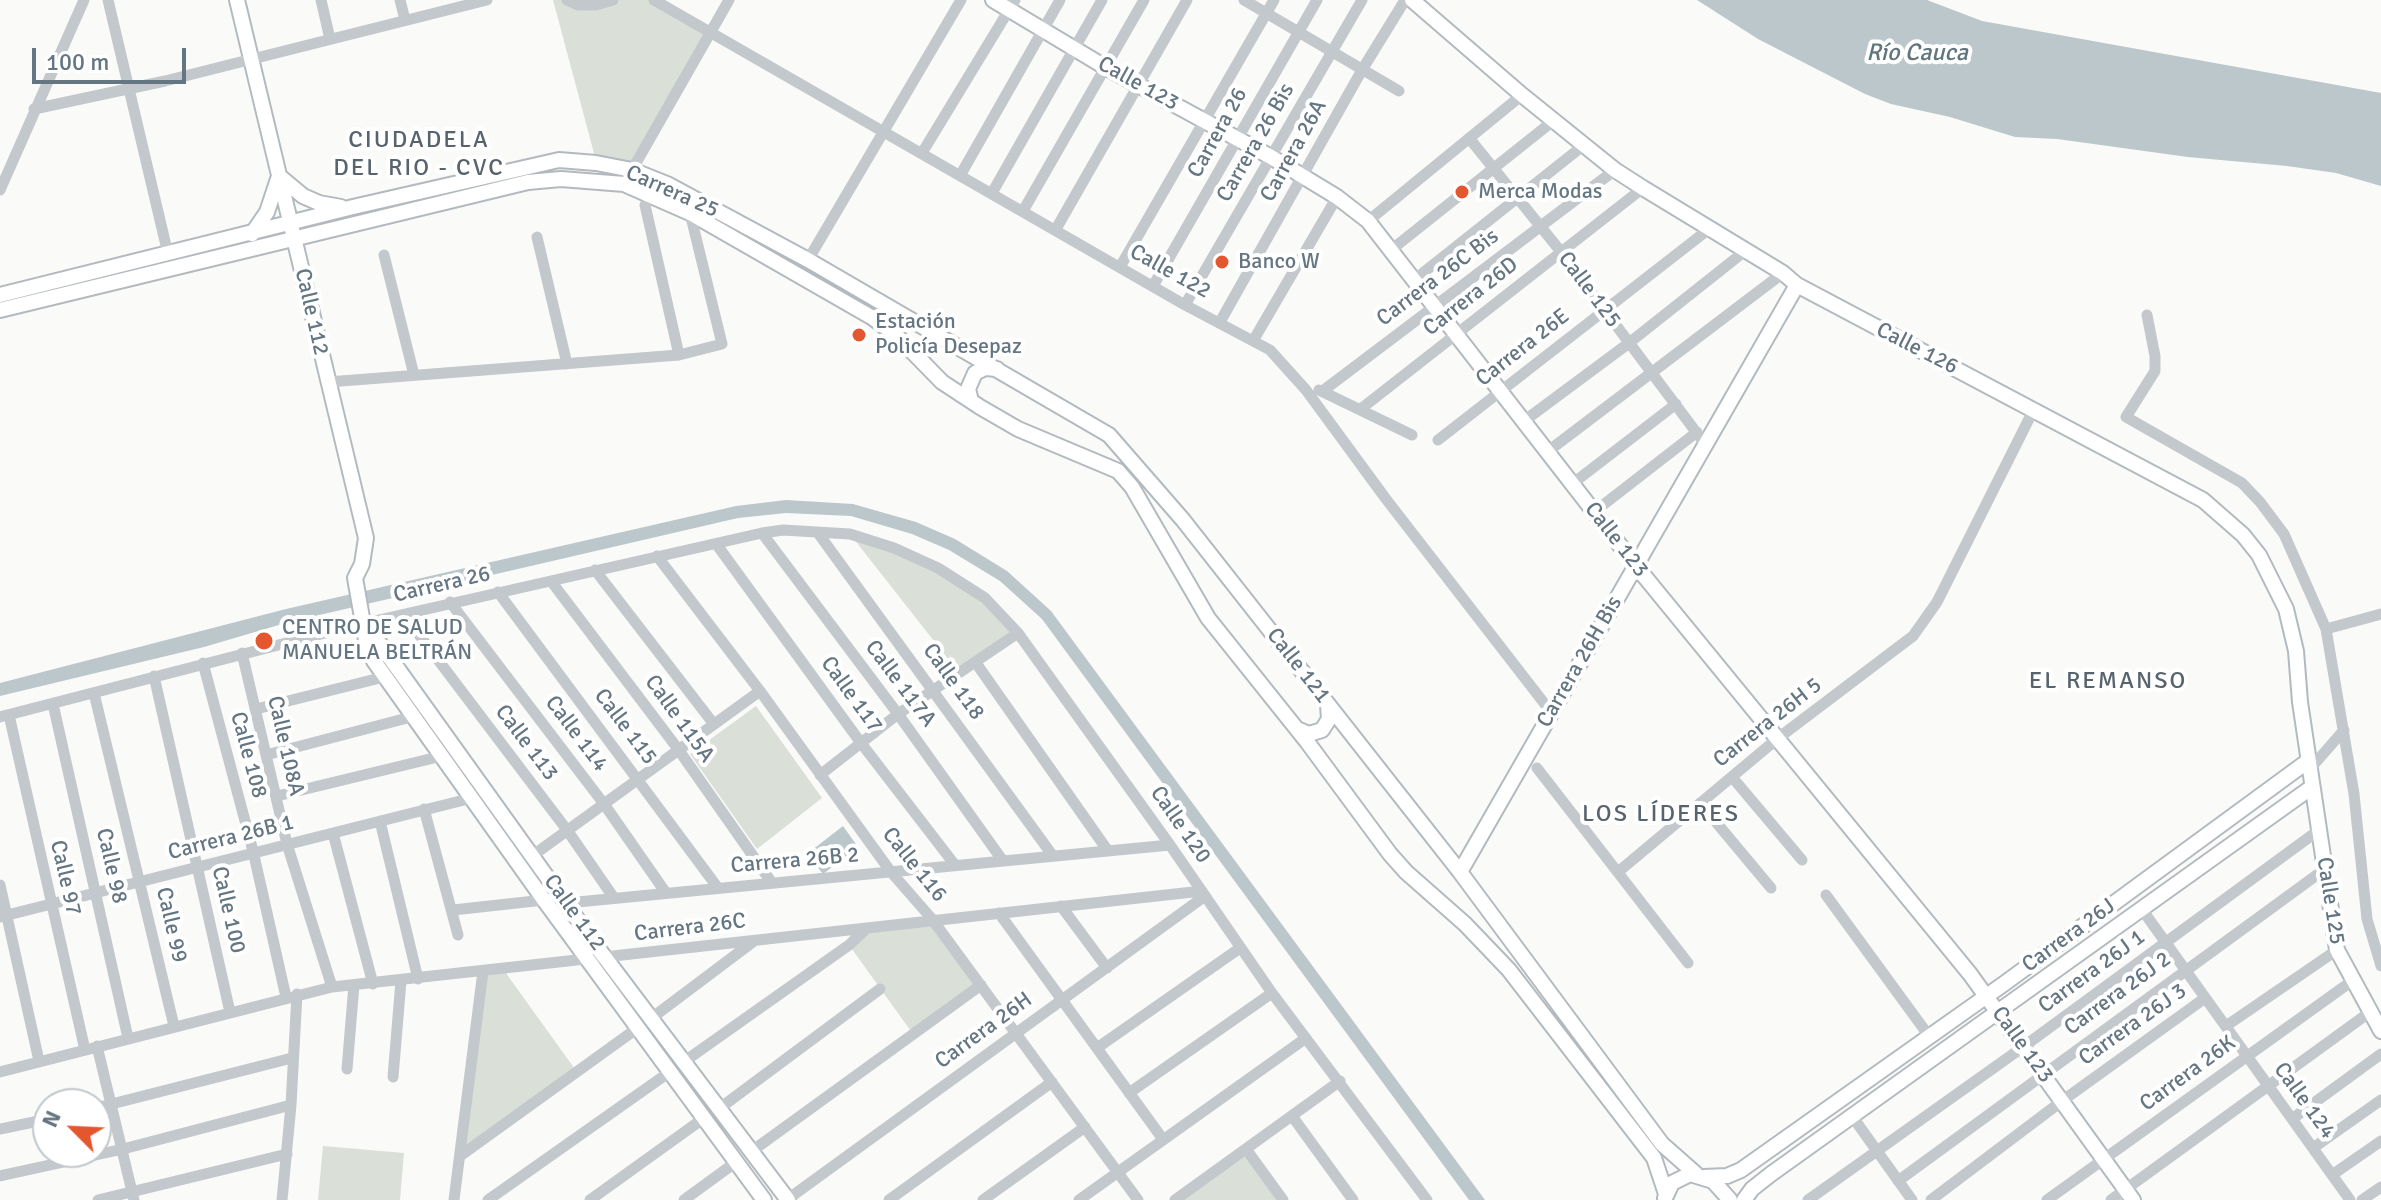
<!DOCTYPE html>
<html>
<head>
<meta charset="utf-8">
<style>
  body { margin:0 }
  #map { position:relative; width:2381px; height:1200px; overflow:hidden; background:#fafaf8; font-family:Signika,sans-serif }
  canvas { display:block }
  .north { position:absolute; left:32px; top:1088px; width:80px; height:80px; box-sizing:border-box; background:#fff; border:2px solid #c1c8cd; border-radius:50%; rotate:294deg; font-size:22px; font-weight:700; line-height:32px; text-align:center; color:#657683 }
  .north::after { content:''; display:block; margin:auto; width:28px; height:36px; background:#e4572e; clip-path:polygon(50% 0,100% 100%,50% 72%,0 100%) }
  .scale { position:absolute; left:32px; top:48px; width:154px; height:36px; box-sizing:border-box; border:4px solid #657683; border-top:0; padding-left:10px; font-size:24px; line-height:28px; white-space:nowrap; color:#657683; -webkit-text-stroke:6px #fff; paint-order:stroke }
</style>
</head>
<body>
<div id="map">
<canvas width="2381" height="1200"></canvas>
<div class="north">N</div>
<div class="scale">100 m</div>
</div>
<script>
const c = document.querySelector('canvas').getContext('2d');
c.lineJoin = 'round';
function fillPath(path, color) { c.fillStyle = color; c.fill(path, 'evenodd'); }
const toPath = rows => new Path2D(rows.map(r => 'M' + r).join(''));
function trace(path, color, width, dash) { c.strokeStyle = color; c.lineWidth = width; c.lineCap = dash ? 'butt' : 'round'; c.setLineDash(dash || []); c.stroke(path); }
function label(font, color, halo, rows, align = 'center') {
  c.font = font + ' Signika,sans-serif'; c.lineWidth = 8; c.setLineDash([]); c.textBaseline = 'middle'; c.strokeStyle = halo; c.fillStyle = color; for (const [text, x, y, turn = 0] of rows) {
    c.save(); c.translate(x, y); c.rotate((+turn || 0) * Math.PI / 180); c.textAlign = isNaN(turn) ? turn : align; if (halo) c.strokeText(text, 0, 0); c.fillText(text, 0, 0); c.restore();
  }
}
fillPath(toPath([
  [553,0,654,0,710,33,634,165,595,157],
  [850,534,894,548,985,598,1018,633,959,673],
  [756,706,822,798,757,849,690,754],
  [932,919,981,985,913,1034,849,945,868,928],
  [503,969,577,1072,460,1156,483,971],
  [323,1146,404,1153,400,1200,318,1200],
  [1246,1149,1283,1200,1175,1200]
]), '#dadfd7');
fillPath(toPath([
  [1697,0,1927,0,1982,21,2381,93,2381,186,2336,173,2287,166,2188,157,2057,139,2015,137,1950,117,1891,104,1865,94,1758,39],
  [786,500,853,504,916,522,955,539,1007,571,1051,611,1485,1200,1469,1200,1042,619,1000,581,949,550,912,534,851,516,786,513,738,518,289,622,204,647,0,696,0,683,286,609,736,506],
  [843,826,858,847,823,874,807,854]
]), '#bbc7cb');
const secondary = toPath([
  [237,0,366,538,362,564,355,578,367,646,374,661,544,900,764,1200],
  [993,0,1105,67,1271,157,1337,197,1368,221,1636,566,1970,974,2133,1200],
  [1412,0,1522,95,1615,170,1643,188,1783,273,1797,285,2203,500,2243,535,2259,555,2286,609,2296,651,2300,702,2337,950,2381,1031],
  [279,176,303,196,319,203,341,207],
  [252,234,267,212,278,179],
  [0,295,353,207,559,160,596,163,632,170,667,184,808,260,1109,435,1183,520,1460,872,1662,1144,1696,1174],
  [0,310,528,182,561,179,624,184,690,213,873,318,898,337,942,382,980,407,1018,429,1118,471,1132,487,1208,618,1308,743,1390,854,1406,872,1465,924,1509,970,1654,1158,1666,1194],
  [971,401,968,389,975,373,985,368,997,369],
  [365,623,600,951,788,1200],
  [1297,729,1309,734,1322,730,1329,719,1328,705],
  [1460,872,1797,285],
  [1704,1177,1727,1176,1741,1170,2005,983,2308,761],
  [1665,1198,1672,1183,1690,1174,1713,1181,1730,1200],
  [1744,1200,1752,1189,1771,1174,2312,787]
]);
trace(secondary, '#b3babf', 18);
trace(toPath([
  [108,0,168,254],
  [321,0,330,39],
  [400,0,405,20],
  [567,0,578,5,596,5,613,0],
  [654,0,1185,305,1270,350,1306,390,1386,499,1551,712],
  [1244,0,1399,91],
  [34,109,165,81,487,0],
  [1469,138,1562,253,1705,444],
  [922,153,1015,0],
  [632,170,729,0],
  [961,174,1060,0],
  [0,190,84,0],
  [992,193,1102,0],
  [645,205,679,355],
  [1023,211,1144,0],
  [1368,221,1522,95],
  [1056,229,1187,0],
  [537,237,567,364],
  [1391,250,1553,121],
  [384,255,414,375],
  [808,260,961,0],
  [1120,267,1274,0],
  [1414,280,1584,145],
  [1153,286,1317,0],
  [1185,305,1362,0],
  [2147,315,2155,356,2155,371,2126,417,2242,483,2260,502,2284,534,2326,629,2354,794,2367,919,2381,966],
  [1220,322,1362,70,1405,0],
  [1253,341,1337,197],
  [328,382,679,355,722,344,690,213],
  [1319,390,1412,435],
  [1324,390,1615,170],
  [1362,408,1643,188],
  [1524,421,1629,343,1745,251],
  [1438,440,1709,229],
  [1547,452,1783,273],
  [1572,484,1676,404],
  [1594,512,1697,432],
  [762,533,898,714,1003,861],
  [818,533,1053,856],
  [717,545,861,743,955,865],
  [657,556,760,691,891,872,932,919,1138,1200],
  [595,570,713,723],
  [551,581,678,749,772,883],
  [498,592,718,888],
  [450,602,604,804,666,893],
  [404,615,567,830,614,898],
  [2326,629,2381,614],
  [242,653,287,844,332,987],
  [203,663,253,851,286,997],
  [976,663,1108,851],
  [154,676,230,1012],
  [94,693,174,1026],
  [53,704,128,1038],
  [256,709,384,677],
  [9,715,85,1050],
  [0,717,348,627,762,533,783,530,850,534,894,548,938,568,985,598,1018,633,1170,845,1272,993,1427,1200],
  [266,755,415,716],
  [1537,768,1688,963],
  [2310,769,2344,730],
  [820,775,898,714,1018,633],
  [1732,777,1802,860],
  [277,796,442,756],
  [1700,803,1771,888],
  [424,809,458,935],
  [380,821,418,979],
  [333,833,373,984],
  [532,856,760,691],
  [1618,872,1777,739,1913,636,1937,602,2034,409],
  [0,885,39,1061],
  [1826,895,1929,1036],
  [567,903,1170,845],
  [1061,906,1107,968],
  [2141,908,2350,1200],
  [453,910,544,900],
  [999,913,1162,1138],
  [0,917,472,798],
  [653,1017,754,941],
  [2226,1026,2337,950],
  [97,1046,134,1200],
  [1097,1048,1240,948],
  [685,1061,849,945,867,928],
  [347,1069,354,985],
  [0,1072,332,987,1202,891],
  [393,1077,401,981],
  [1129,1093,1272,993],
  [96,1108,292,1058],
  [720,1108,880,989],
  [1292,1116,1353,1200],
  [1852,1116,1912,1200],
  [2292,1119,2381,1054],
  [0,1129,48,1119],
  [2313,1148,2381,1100],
  [1246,1149,1283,1200],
  [752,1151,981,985],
  [460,1156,639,1027],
  [2332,1175,2381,1141],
  [0,1176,123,1149,291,1105],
  [1898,1181,2325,869],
  [788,1199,1205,896],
  [98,1200,287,1154],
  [282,1200,291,1105,297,994],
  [454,1200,483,971],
  [488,1200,671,1071],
  [590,1200,704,1118],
  [684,1200,736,1162],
  [889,1200,1052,1082],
  [983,1200,1085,1127],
  [1079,1200,1306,1038],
  [1175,1200,1340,1081],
  [1808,1200,2023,1047,2319,830],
  [1931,1200,2062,1101,2205,998],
  [2047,1200,2352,981],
  [2111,1200,2370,1012],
  [2362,1200,2381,1187]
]), '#c3c8cc', 11);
trace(secondary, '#fff', 14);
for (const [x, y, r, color] of [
  [1462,192,8,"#e4572e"],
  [1222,262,8,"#e4572e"],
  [859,335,8,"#e4572e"],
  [264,641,10,"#e4572e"]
]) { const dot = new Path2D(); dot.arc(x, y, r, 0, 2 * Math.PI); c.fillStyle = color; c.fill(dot); trace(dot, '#fff', 3); }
label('22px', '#657683', '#fff', [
  ["Calle 123",1138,84,29],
  ["Carrera 26",1218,133,-61],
  ["Carrera 26 Bis",1256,143,-60],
  ["Carrera 26A",1294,151,-61],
  ["Carrera 25",672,192,24],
  ["Calle 122",1170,272,29],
  ["Carrera 26C Bis",1438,278,-37],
  ["Calle 125",1589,290,53],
  ["Carrera 26D",1471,297,-38],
  ["Calle 112",311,312,77],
  ["Carrera 26E",1523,348,-38],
  ["Calle 126",1917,349,27],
  ["Calle 123",1616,540,52],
  ["Carrera 26",442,585,-13],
  ["Carrera 26H Bis",1580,662,-60],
  ["Calle 121",1298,666,52],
  ["Calle 118",953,682,54],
  ["Calle 117A",900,684,53],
  ["Calle 117",851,695,54],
  ["Calle 115A",679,719,54],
  ["Carrera 26H 5",1768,723,-38],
  ["Calle 115",625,727,53],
  ["Calle 114",576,734,53],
  ["Calle 113",526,743,53],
  ["Calle 108A",285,746,77],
  ["Calle 108",248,755,75],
  ["Calle 120",1180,825,55],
  ["Carrera 26B 1",231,838,-14],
  ["Carrera 26B 2",795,861,-5],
  ["Calle 116",914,865,51],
  ["Calle 98",111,866,77],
  ["Calle 97",65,878,77],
  ["Calle 125",2330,901,81],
  ["Calle 100",228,910,77],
  ["Calle 112",574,913,54],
  ["Calle 99",171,925,77],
  ["Carrera 26C",690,928,-7],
  ["Carrera 26J",2069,936,-36],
  ["Carrera 26J 1",2092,972,-36],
  ["Carrera 26J 2",2118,994,-36],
  ["Carrera 26J 3",2133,1025,-35],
  ["Carrera 26H",984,1031,-36],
  ["Calle 123",2022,1045,54],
  ["Carrera 26K",2188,1074,-36],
  ["Calle 124",2304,1101,54]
]);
label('22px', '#657683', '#fff', [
  ["Merca Modas",1478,192],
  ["Banco W",1238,262],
  ["Estación",875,322],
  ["Policía Desepaz",875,347],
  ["CENTRO DE SALUD",282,628],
  ["MANUELA BELTRÁN",282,653]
], 'left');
label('italic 24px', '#60757c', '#fff', [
  ["Río Cauca",1917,54]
]);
c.letterSpacing = '2px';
label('24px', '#57646e', '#fff', [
  ["CIUDADELA",419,141],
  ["DEL RIO - CVC",419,169],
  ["EL REMANSO",2108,682],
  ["LOS LÍDERES",1661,815]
]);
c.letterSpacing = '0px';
</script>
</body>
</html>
